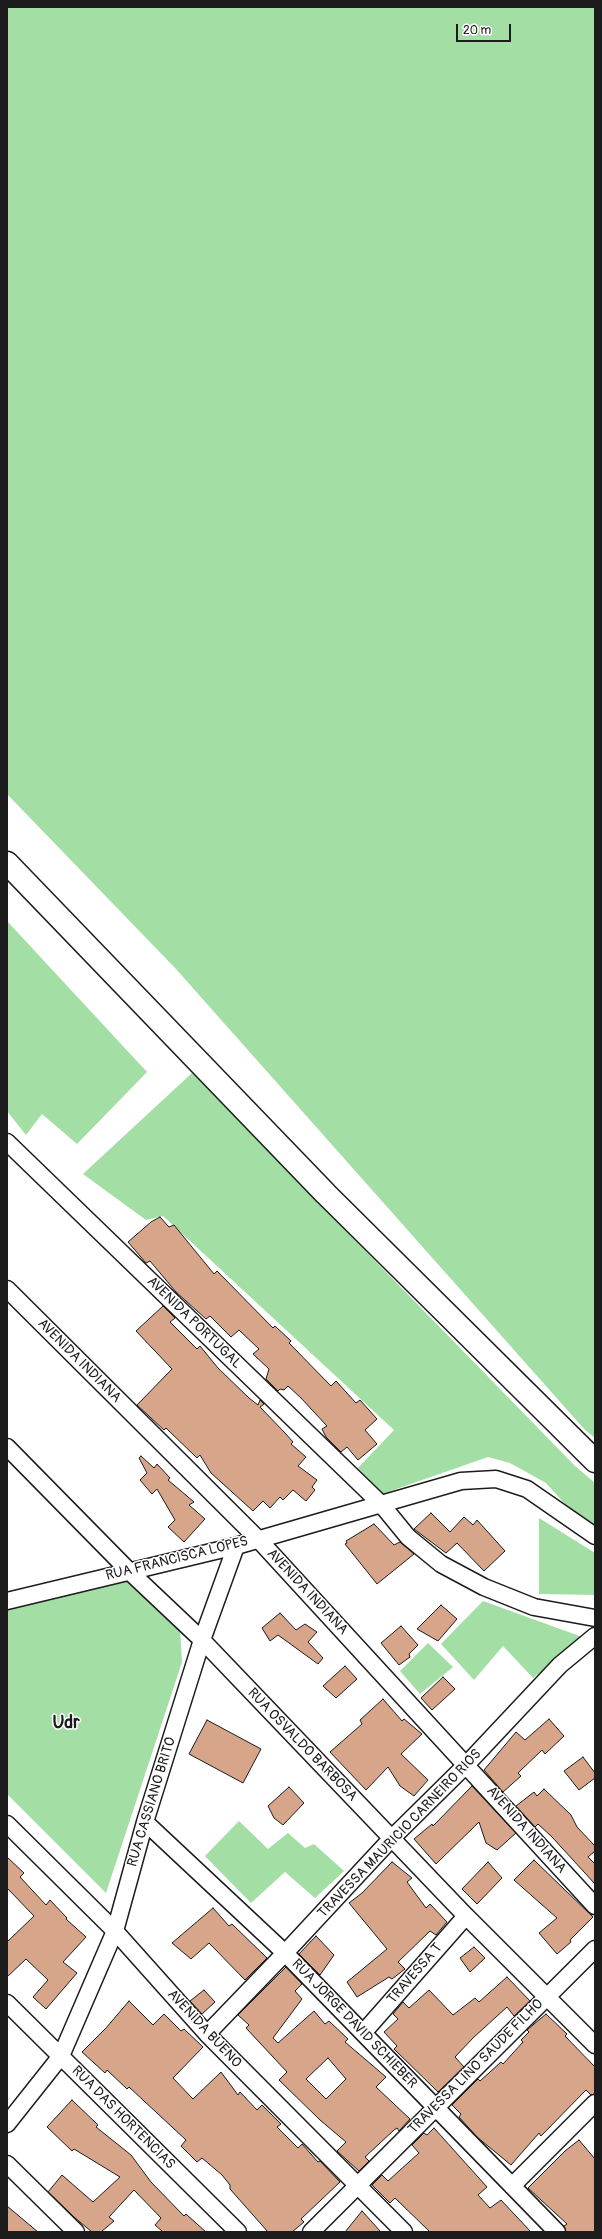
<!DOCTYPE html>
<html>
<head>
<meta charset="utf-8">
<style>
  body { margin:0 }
  #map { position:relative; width:602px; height:2239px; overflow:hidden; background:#fff; font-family:Pangolin,sans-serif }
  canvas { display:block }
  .frame { position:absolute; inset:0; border:8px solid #1c1c1c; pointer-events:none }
  .scale { position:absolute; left:456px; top:24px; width:55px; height:18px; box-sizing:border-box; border:2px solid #1c1c1c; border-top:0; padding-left:5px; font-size:12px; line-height:14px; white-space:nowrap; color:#1c1c1c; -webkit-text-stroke:3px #fff; paint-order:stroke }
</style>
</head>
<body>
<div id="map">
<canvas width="602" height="2239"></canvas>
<div class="frame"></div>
<div class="scale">20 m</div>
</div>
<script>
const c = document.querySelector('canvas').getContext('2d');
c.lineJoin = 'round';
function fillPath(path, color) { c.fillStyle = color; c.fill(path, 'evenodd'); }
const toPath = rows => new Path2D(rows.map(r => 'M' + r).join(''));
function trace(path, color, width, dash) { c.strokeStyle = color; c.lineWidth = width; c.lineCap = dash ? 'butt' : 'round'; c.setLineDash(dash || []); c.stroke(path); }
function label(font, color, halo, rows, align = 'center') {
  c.font = font + ' Pangolin,sans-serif'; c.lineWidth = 3; c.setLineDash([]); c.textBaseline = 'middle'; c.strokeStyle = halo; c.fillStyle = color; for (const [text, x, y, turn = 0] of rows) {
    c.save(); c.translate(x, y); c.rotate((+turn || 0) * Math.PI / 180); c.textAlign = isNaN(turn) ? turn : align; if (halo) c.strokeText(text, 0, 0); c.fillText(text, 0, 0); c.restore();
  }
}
fillPath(toPath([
  [7,7,595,7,595,1438,585,1430,176,969,7,794],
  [7,921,147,1072,77,1144,42,1114,26,1135,7,1111],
  [192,1073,575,1466,595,1483,595,1528,563,1502,546,1483,510,1463,488,1457,382,1494,358,1468,394,1430,163,1216,146,1220,83,1174],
  [539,1518,595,1553,595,1595,539,1594],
  [125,1577,180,1629,182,1662,106,1893,7,1794,7,1610],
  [483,1601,585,1638,533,1678,503,1646,474,1680,441,1644],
  [428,1643,453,1667,420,1694,400,1671],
  [239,1821,268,1849,288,1833,305,1848,314,1844,344,1871,315,1898,285,1872,251,1903,205,1856]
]), '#a3dea4');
const building = toPath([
  [160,1217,169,1227,174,1225,214,1274,217,1271,273,1328,275,1326,291,1341,289,1343,331,1386,336,1381,356,1403,360,1400,377,1419,365,1430,377,1444,358,1460,347,1447,341,1452,326,1437,322,1429,327,1426,301,1398,288,1386,284,1390,280,1389,278,1391,266,1379,269,1369,253,1354,259,1349,239,1330,231,1337,210,1316,206,1319,176,1292,150,1261,146,1263,128,1242,151,1222,160,1217],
  [163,1306,175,1318,170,1322,197,1349,200,1346,218,1368,249,1398,258,1405,260,1400,264,1404,260,1407,286,1434,293,1442,291,1444,306,1457,298,1466,317,1480,312,1487,315,1490,306,1501,293,1490,283,1500,280,1497,270,1508,263,1501,253,1511,211,1473,200,1455,197,1458,166,1428,164,1430,137,1405,172,1369,136,1331,163,1306],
  [141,1456,154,1468,157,1464,170,1478,168,1480,194,1502,189,1505,205,1519,184,1542,168,1527,175,1520,157,1489,152,1494,140,1480,147,1473,139,1458,141,1456],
  [431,1513,450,1532,464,1517,473,1525,477,1520,505,1551,484,1571,457,1543,446,1553,414,1529,431,1513],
  [374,1524,394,1545,400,1542,414,1554,377,1584,345,1544,347,1543,346,1541,374,1524],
  [441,1605,457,1619,438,1641,417,1629,441,1605],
  [280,1613,296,1630,305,1624,317,1632,308,1642,323,1658,318,1664,278,1635,270,1641,262,1628,280,1613],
  [401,1626,418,1645,409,1654,410,1657,399,1665,381,1643,401,1626],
  [345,1666,357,1679,336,1698,323,1686,345,1666],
  [443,1677,455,1689,432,1710,421,1698,443,1677],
  [383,1699,402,1721,404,1719,422,1734,401,1754,428,1780,414,1796,400,1786,388,1767,366,1790,330,1752,362,1724,360,1720,383,1699],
  [549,1719,564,1736,545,1754,542,1750,518,1773,521,1776,503,1792,484,1770,516,1732,525,1740,549,1719],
  [207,1720,261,1749,243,1783,189,1754,207,1720],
  [583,1757,595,1773,595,1778,579,1790,564,1771,583,1757],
  [472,1786,516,1833,497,1850,486,1843,479,1822,436,1864,414,1839,432,1824,433,1826,472,1786],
  [289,1787,304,1803,283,1825,274,1818,268,1806,289,1787],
  [544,1789,571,1815,577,1827,595,1846,595,1851,588,1857,595,1864,595,1884,552,1837,538,1824,535,1827,516,1806,534,1792,537,1796,544,1789],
  [7,1857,24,1873,20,1877,46,1905,50,1900,67,1918,66,1919,86,1937,63,1962,77,1973,46,2009,33,1997,48,1980,26,1959,7,1977,7,1942,34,1916,8,1889,7,1890,7,1857],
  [534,1860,593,1917,570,1940,571,1942,557,1954,539,1933,557,1918,514,1880,534,1860],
  [392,1862,412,1878,407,1882,426,1908,430,1904,447,1922,436,1935,430,1931,398,1962,405,1969,392,1979,389,1977,357,1997,347,1982,387,1949,349,1903,362,1893,392,1862],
  [488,1862,502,1878,477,1904,462,1889,488,1862],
  [213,1908,229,1926,232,1924,267,1958,245,1980,209,1943,191,1959,172,1943,213,1908],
  [316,1936,334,1955,320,1975,299,1954,316,1936],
  [474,1947,485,1958,470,1972,460,1958,474,1947],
  [286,1967,302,1984,295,1991,302,1999,273,2038,278,2043,314,2011,325,2024,329,2021,348,2039,345,2042,386,2077,376,2087,410,2119,399,2131,397,2128,394,2130,365,2157,369,2161,359,2171,337,2151,346,2142,320,2120,279,2080,287,2072,246,2028,249,2025,238,2015,286,1967],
  [328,2058,346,2079,326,2099,306,2079,328,2058],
  [507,1977,530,2001,514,2016,507,2007,473,2038,455,2057,464,2067,438,2092,394,2049,397,2046,384,2032,398,2019,393,2014,403,2002,409,2008,429,1990,453,2015,475,1998,479,2002,507,1977],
  [204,1990,215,2002,202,2014,190,2001,204,1990],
  [129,2001,153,2025,164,2014,181,2031,184,2029,203,2047,173,2078,193,2099,221,2072,238,2095,240,2092,257,2110,262,2105,281,2124,277,2127,298,2148,302,2144,318,2162,320,2161,340,2182,301,2219,304,2222,292,2232,268,2232,230,2189,230,2185,222,2175,202,2158,197,2162,181,2146,186,2140,129,2087,127,2089,107,2070,105,2073,82,2052,106,2028,129,2001],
  [546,2014,567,2034,565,2036,595,2067,595,2094,591,2095,586,2090,541,2136,539,2133,511,2165,477,2137,459,2117,461,2114,452,2105,478,2079,480,2081,501,2062,503,2064,523,2042,521,2040,529,2032,527,2030,546,2014],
  [72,2100,98,2125,96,2127,131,2155,151,2182,184,2216,186,2214,206,2232,163,2232,155,2225,161,2218,134,2190,109,2217,114,2221,101,2232,92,2232,74,2217,48,2192,62,2175,93,2202,120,2177,74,2149,72,2151,47,2127,72,2100],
  [434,2128,487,2187,478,2195,490,2208,501,2200,531,2232,430,2232,395,2198,390,2203,372,2185,382,2175,388,2181,399,2171,419,2153,412,2145,424,2133,427,2135,434,2128],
  [579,2140,595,2159,595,2232,566,2232,564,2226,567,2224,528,2188,565,2151,579,2140],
  [7,2206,38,2232,7,2232,7,2206],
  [362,2211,381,2232,345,2232,362,2211]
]);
fillPath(building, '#d7a58a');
trace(building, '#1c1c1c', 1);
const minor = toPath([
  [7,1142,381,1504,408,1537,441,1564,484,1587,534,1607,595,1618],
  [7,1289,258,1539,595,1906],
  [7,1447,129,1571,202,1640,466,1916,595,2045],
  [7,1601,236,1546,461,1481,496,1479,527,1489,595,1536],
  [145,1822,285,1953,557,2232],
  [7,1824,115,1931,207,2034,404,2232],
  [7,2003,238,2232],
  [363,2033,466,1916],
  [207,2034,285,1953,392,1838,467,1764,560,1665,595,1636],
  [7,2124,61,2056,115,1931,145,1822,202,1640,236,1546],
  [7,2164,76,2232],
  [512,2186,595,2103],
  [311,2232,595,1949]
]);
const primary = toPath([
  [7,863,326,1194,595,1461]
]);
trace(minor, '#1c1c1c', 19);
trace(primary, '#1c1c1c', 25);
trace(minor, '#fff', 16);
trace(primary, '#fff', 22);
label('14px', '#1c1c1c', '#fff', [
  ["AVENIDA PORTUGAL",194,1323,44],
  ["AVENIDA INDIANA",79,1361,45],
  ["RUA FRANCISCA LOPES",177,1559,-14],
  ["AVENIDA INDIANA",307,1592,47],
  ["RUA OSVALDO BARBOSA",302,1745,46],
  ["RUA CASSIANO BRITO",152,1802,-73],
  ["AVENIDA INDIANA",526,1830,48],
  ["TRAVESSA MAURICIO CARNEIRO RIOS",400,1834,-46],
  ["TRAVESSA T",415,1974,-49],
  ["RUA JORGE DAVID SCHIEBER",354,2024,46],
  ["AVENIDA BUENO",204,2029,47],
  ["TRAVESSA LINO SAUDE FILHO",476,2067,-45],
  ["RUA DAS HORTENCIAS",123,2118,45]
]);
label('bold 18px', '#1c1c1c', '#fff', [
  ["Udr",66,1723]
]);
</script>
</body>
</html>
